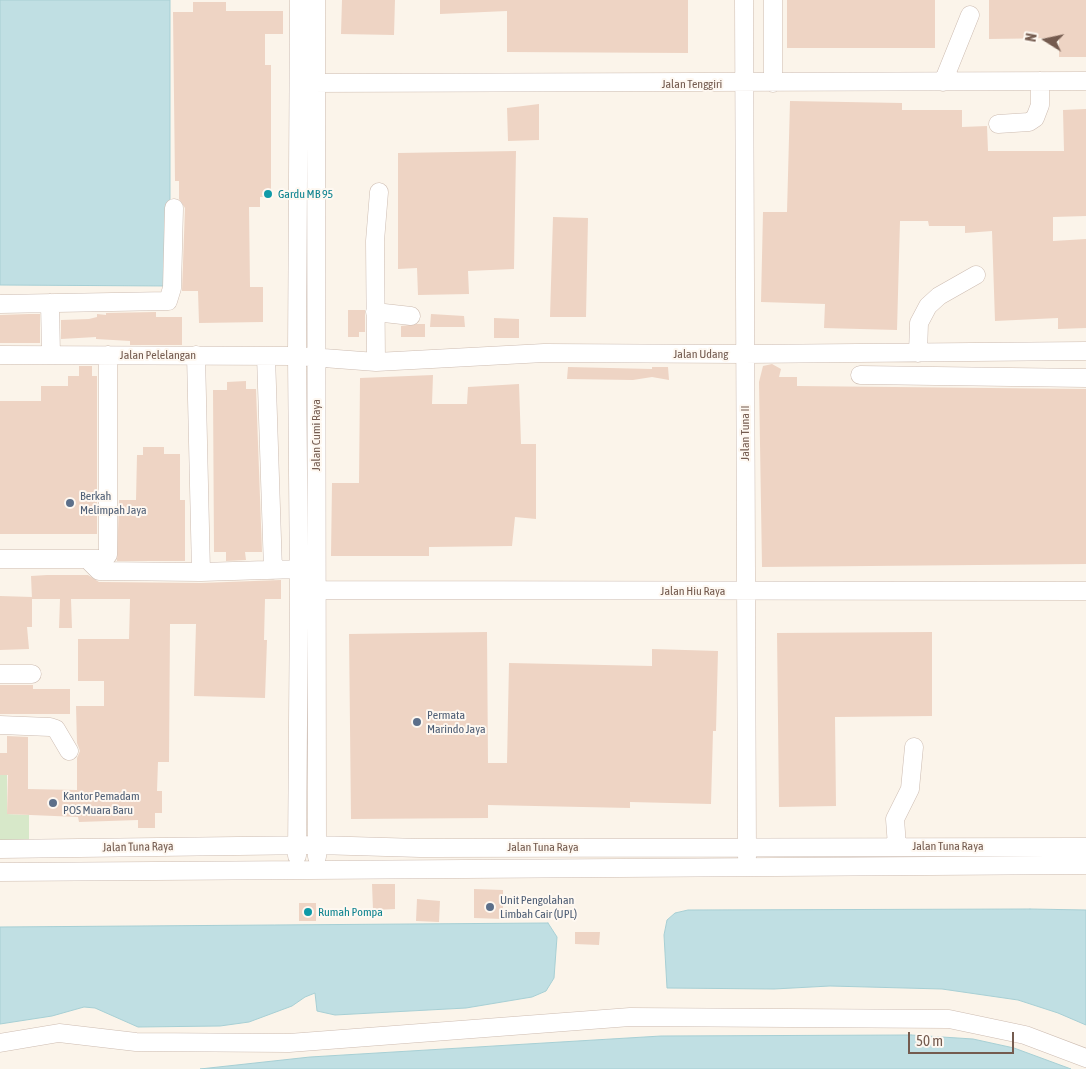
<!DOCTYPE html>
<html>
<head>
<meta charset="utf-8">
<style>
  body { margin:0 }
  #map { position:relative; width:1086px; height:1069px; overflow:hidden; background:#fbf4ea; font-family:"Asap Condensed",sans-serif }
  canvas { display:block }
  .north { position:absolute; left:1021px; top:15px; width:50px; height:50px; -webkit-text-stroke:4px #fef8f1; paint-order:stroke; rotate:280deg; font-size:14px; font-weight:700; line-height:20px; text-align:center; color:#745b4f }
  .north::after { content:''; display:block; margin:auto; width:18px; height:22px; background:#745b4f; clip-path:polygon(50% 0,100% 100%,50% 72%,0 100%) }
  .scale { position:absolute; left:908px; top:1032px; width:106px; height:22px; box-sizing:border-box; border:2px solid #745b4f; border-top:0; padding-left:6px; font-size:15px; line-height:18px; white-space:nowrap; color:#745b4f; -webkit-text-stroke:4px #fef8f1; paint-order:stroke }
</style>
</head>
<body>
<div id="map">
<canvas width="1086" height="1069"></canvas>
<div class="north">N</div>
<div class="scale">50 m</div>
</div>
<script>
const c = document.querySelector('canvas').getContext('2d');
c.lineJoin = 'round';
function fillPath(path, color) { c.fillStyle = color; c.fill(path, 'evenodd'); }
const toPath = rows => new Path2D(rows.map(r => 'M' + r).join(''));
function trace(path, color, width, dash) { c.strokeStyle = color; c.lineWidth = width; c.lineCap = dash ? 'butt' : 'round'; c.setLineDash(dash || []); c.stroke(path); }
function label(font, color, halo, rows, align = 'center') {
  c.font = font + ' "Asap Condensed",sans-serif'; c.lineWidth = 4; c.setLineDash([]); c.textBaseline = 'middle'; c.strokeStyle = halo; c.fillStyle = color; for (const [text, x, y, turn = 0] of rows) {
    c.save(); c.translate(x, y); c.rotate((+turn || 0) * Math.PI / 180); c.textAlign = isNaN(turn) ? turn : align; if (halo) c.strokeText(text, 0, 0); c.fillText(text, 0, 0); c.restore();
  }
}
fillPath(toPath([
  [0,775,7,775,7,814,29,815,29,847,0,847]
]), '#d7e8c9');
const water = toPath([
  [0,0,170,0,170,286,0,285,0,0],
  [1030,909,1086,910,1086,1025,1058,1013,1018,1000,942,989,830,986,774,989,667,988,664,935,667,920,675,913,688,910,1030,909],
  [548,923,557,937,554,978,546,991,532,997,466,1008,335,1015,317,1011,315,993,305,997,292,1006,249,1022,220,1026,138,1027,95,1008,84,1007,52,1016,0,1024,0,927,548,923],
  [911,1035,973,1039,1014,1048,1071,1069,200,1069,310,1057,661,1036,911,1035]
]);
fillPath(water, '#c0dfe3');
trace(water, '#a7cfd4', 1);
fillPath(toPath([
  [342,0,395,0,394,35,341,34],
  [440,0,688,0,688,53,507,52,507,11,440,14],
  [787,0,935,0,935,48,787,48],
  [989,0,1086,0,1086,57,1059,57,1059,38,989,39],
  [193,2,226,2,226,11,283,11,283,34,265,34,265,65,271,65,271,197,260,197,260,207,249,207,250,287,263,287,263,322,199,323,198,291,182,291,185,208,179,199,179,181,175,181,173,12,193,12],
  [790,101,902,103,902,110,962,110,962,127,987,126,988,151,1064,151,1063,110,1086,109,1086,216,1053,217,1053,241,1086,239,1086,328,1058,329,1058,318,995,321,992,231,965,233,965,226,929,226,928,221,900,221,897,330,824,328,825,304,761,302,763,212,787,212],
  [539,104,539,140,508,141,507,108],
  [516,151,514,269,468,271,469,294,418,295,417,268,398,269,398,153],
  [553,217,588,218,586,317,550,317],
  [348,310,365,310,365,332,359,332,359,337,348,337],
  [156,312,156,317,182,317,182,345,130,345,130,341,96,339,96,337,61,339,61,320,89,319,97,317,97,314,106,315,106,313],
  [29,314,40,314,40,343,0,343,0,315],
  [431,314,464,316,465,327,430,327],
  [494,318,519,319,519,338,494,338],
  [417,324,425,324,425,337,401,337,401,326],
  [772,364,781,369,779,377,797,377,797,386,1086,389,1086,564,762,567,759,382,763,366],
  [79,366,92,366,92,376,97,376,97,534,0,534,0,401,41,401,41,386,68,386,68,376,79,376],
  [568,367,652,369,652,367,668,367,669,380,652,377,633,380,567,379],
  [433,375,432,404,467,404,468,387,519,384,521,444,536,444,536,519,515,517,512,546,429,547,429,556,331,556,332,483,359,483,360,378],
  [246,381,246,389,256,389,262,552,245,552,246,560,226,561,226,552,214,552,213,390,227,390,227,382],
  [143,447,164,447,164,454,180,454,180,500,185,500,185,561,117,561,119,500,136,500,137,455,143,455],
  [47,575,88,575,99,582,201,583,281,580,281,599,265,599,264,640,267,640,265,698,194,696,196,624,170,624,169,762,158,762,157,791,162,791,162,813,155,813,155,828,138,828,138,820,79,822,78,817,7,814,8,775,0,775,0,753,7,753,7,736,28,737,28,789,77,790,77,758,80,751,77,743,76,706,104,706,104,681,78,681,78,639,129,639,130,599,71,599,72,628,59,628,60,599,32,599,31,576],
  [0,596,32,597,32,627,27,627,29,649,0,650],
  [487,632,488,763,507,763,509,663,652,666,652,649,718,651,716,731,713,731,711,804,630,802,630,808,488,805,488,818,351,819,349,634],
  [932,632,932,716,835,717,836,806,779,807,777,633],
  [0,685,33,685,33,689,70,689,70,714,0,714],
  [372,884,395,884,395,909,373,910],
  [474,889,503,890,503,919,474,918],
  [417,899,440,901,439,922,416,921],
  [299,903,316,903,316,921,299,921],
  [575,932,600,932,599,945,575,944]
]), '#eed4c4');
const minor = toPath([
  [316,0,317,857],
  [744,0,747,857],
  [773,0,773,83],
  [943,82,970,15],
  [304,83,1086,81],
  [998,124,1029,122,1035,118,1040,105,1040,81],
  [50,303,51,355],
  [0,304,168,301,172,288,174,208],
  [375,312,411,316],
  [918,353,919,323,928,306,939,296,976,275],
  [0,355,297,356,376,362,544,353,744,354,1086,351],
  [196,355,201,572],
  [266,356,273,570],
  [376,362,375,241,379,192],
  [860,375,1086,378],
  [0,559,104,559,108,555,108,355],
  [87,559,99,571,201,572,299,569],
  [307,590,1086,591],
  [0,674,32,674],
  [0,725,50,727,56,729,69,751],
  [897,846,895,819,910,789,914,747],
  [0,849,317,845,420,848,1086,847],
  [297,856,299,590,297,356,299,0],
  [0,872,1086,865],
  [0,1043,59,1033,136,1042,289,1043,630,1017,949,1019,1025,1035,1086,1058]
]);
trace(minor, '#cdbcb1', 19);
trace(minor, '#fff', 18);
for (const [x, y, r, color] of [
  [268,194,5,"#0f9aa8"],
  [70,503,5,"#5c6f8a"],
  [417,722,5,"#5c6f8a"],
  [53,803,5,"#5c6f8a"],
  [490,907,5,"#5c6f8a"],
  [308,912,5,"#0f9aa8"]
]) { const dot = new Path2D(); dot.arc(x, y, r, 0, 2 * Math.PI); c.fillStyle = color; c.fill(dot); trace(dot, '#fef8f1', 2); }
label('12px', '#745b4f', '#fef8f1', [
  ["Jalan Tenggiri",692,84],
  ["Jalan Udang",701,354],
  ["Jalan Pelelangan",158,355],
  ["Jalan Tuna II",745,433,-90],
  ["Jalan Cumi Raya",316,435,-90],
  ["Jalan Hiu Raya",693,591],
  ["Jalan Tuna Raya",948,846],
  ["Jalan Tuna Raya",138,847,-1],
  ["Jalan Tuna Raya",543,847]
]);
label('12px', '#0d838f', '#fef8f1', [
  ["Gardu MB 95",278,194],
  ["Rumah Pompa",318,912]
], 'left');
label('12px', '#4e5e75', '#fef8f1', [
  ["Berkah",80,496],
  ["Melimpah Jaya",80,510],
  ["Permata",427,715],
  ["Marindo Jaya",427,729],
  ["Kantor Pemadam",63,796],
  ["POS Muara Baru",63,810],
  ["Unit Pengolahan",500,900],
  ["Limbah Cair (UPL)",500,914]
], 'left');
</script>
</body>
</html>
